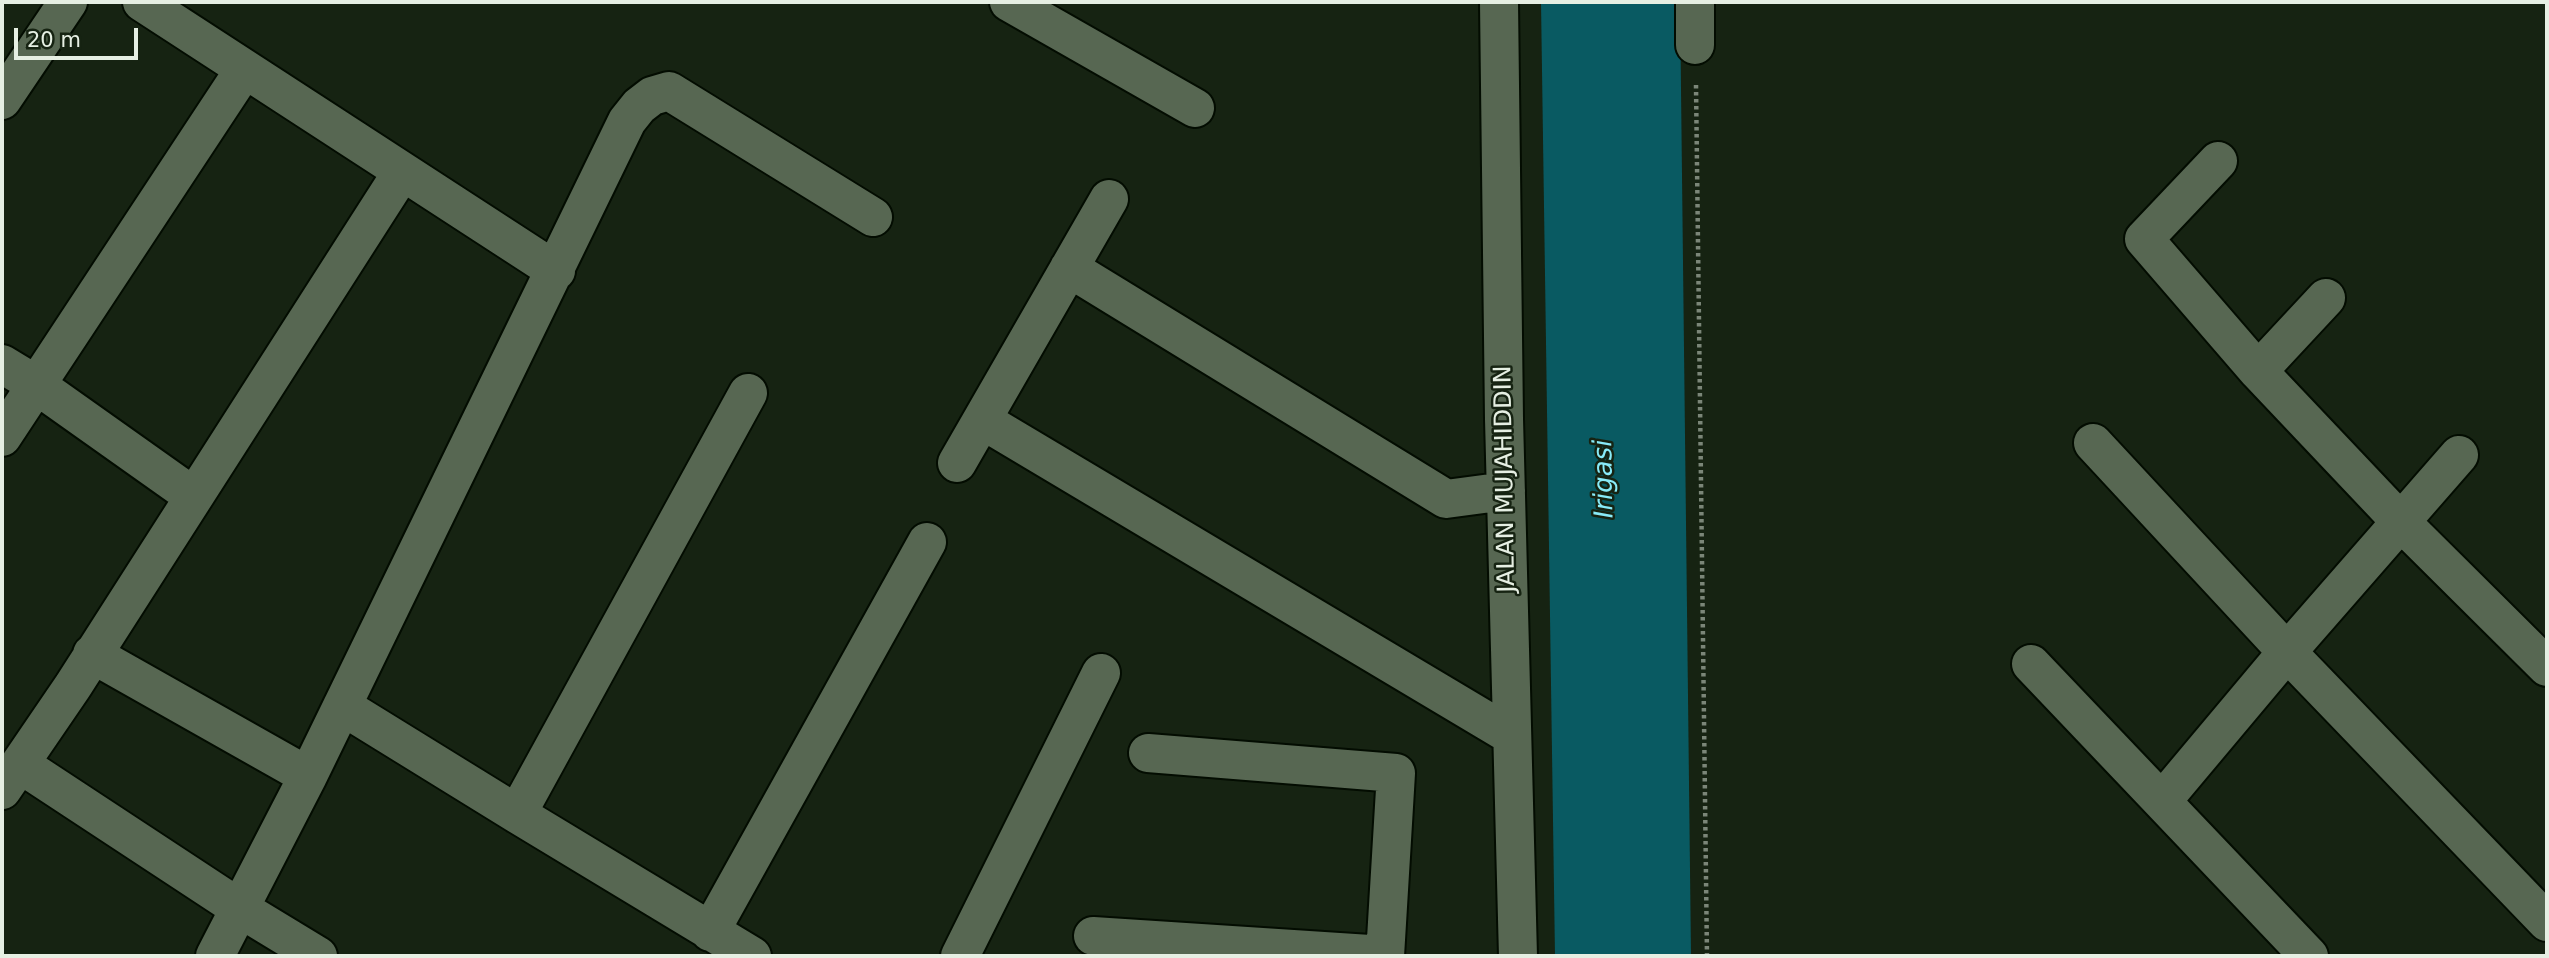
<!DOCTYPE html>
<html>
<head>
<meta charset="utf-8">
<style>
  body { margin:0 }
  #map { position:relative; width:2549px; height:958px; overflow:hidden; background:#162312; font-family:"DejaVu Sans",sans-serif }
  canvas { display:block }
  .frame { position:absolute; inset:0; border:4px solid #e6efe3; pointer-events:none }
  .scale { position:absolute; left:14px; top:28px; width:124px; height:32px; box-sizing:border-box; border:4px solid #e6efe3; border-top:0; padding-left:9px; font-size:21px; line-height:24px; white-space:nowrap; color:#e6efe3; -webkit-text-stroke:5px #162312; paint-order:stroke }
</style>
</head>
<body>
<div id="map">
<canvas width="2549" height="958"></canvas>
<div class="frame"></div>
<div class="scale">20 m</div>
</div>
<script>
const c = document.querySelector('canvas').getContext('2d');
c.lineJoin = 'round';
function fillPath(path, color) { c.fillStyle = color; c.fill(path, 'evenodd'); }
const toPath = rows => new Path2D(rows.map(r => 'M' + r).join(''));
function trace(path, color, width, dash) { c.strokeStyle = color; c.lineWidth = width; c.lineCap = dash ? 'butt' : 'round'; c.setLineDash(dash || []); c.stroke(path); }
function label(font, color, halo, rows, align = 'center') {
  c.font = font + ' "DejaVu Sans",sans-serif'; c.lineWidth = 5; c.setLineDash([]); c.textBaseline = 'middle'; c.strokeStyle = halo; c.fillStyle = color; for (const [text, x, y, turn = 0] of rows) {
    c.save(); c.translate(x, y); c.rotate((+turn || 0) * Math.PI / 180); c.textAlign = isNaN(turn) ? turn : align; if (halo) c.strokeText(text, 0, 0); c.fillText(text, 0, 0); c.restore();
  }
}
fillPath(toPath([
  [1541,2,1680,2,1691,956,1555,956]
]), '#095a62');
const minor = toPath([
  [142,2,556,271],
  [1009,2,1195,108],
  [1499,2,1504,419,1518,956],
  [1695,2,1695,45],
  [2,100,68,2],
  [2218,161,2144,239,2258,371,2400,521,2547,667],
  [1069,268,1446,499,1506,491],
  [2,364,35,384,193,496],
  [2258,371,2326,298],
  [982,420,1512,736],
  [2,437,244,70],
  [2093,443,2287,652,2547,922],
  [957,463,1109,199],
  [92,654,308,776],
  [2031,664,2309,956],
  [342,706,517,814,752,956],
  [1148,753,1396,773,1385,956],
  [20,764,239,908,318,956],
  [2,790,73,686,402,172],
  [2162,801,2287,652,2459,455],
  [517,814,748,393],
  [710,932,927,542],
  [1093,936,1385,955],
  [215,956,308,776,627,121,639,106,652,96,669,91,873,217],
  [960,956,1101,673]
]);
trace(minor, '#030c01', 42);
trace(toPath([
  [1696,85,1707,956]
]), '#7b8678', 4.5, [3.5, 3.5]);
trace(minor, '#576752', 38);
label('24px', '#e6efe3', '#162312', [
  ["JALAN MUJAHIDDIN",1506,479,-91]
]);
label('italic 26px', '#88ebf8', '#162312', [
  ["Irigasi",1605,479,-91]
]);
</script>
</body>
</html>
